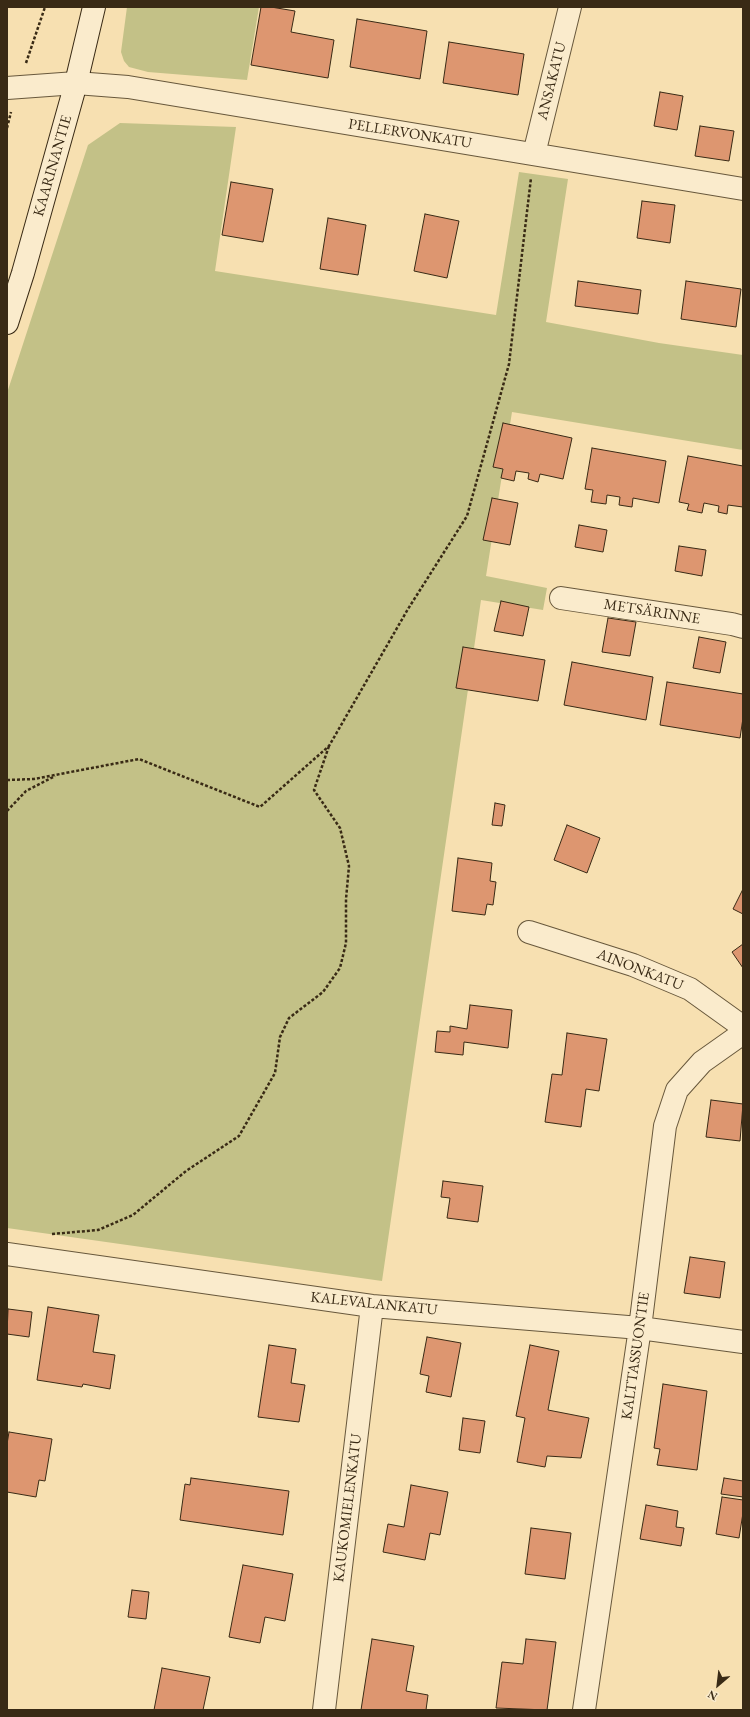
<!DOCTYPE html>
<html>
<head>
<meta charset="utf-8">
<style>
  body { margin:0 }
  #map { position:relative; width:750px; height:1717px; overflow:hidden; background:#f7e0b1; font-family:"EB Garamond",serif }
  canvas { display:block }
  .frame { position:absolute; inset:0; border:8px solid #392a15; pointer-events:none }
  .north { position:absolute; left:698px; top:1665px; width:40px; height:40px; -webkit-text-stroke:3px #faebcc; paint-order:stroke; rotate:208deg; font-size:11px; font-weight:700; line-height:16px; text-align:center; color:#392a15 }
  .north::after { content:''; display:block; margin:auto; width:14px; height:18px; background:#392a15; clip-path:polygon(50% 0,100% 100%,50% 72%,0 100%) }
</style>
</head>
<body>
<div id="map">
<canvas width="750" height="1717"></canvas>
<div class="frame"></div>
<div class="north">N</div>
</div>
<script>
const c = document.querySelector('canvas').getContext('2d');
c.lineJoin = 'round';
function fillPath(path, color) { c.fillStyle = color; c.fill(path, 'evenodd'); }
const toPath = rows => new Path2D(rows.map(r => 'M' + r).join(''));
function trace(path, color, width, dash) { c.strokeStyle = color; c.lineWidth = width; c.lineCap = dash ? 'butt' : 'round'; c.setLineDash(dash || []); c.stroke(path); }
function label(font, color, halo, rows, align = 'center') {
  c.font = font + ' "EB Garamond",serif'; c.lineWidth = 3.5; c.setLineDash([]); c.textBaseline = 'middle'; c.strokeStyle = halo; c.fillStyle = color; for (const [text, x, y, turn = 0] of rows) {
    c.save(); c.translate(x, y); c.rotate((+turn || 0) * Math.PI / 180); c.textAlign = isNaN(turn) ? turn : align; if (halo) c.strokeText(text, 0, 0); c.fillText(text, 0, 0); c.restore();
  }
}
fillPath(toPath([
  [127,7,259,7,247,80,148,72,129,67,124,61,121,52],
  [120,123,236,127,215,271,496,315,519,172,568,179,546,322,659,343,743,355,743,450,512,412,486,576,547,588,543,610,481,600,382,1281,7,1228,7,393,88,145]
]), '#c3c187');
const building = toPath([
  [261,7,271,7,295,11,291,32,334,40,328,78,251,65,261,7],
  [357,19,427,31,420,79,350,67,357,19],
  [449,42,524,54,518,95,443,83,449,42],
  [660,92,683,96,677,130,654,126,660,92],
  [700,126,734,131,729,161,695,156,700,126],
  [231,182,273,189,263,242,222,235,231,182],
  [642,201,675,205,670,243,637,238,642,201],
  [425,214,459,221,447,278,414,271,425,214],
  [328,218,366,225,358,275,320,269,328,218],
  [578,281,641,290,638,314,575,306,578,281],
  [686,281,741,289,736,327,681,319,686,281],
  [503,423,572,438,563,479,540,474,538,482,528,479,529,473,516,471,514,481,501,478,503,469,493,467,503,423],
  [592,448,666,461,659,503,633,498,632,507,619,505,620,497,607,495,606,504,591,502,593,490,585,489,592,448],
  [688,456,743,466,743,507,728,505,727,514,718,512,719,506,704,503,702,513,687,510,689,504,679,502,688,456],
  [492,498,518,503,510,545,483,540,492,498],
  [579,525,607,530,603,552,575,547,579,525],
  [679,546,706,550,702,576,675,571,679,546],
  [501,601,529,607,523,636,494,631,501,601],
  [608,618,636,622,630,656,602,652,608,618],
  [699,637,726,642,720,673,693,668,699,637],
  [463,647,545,660,538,701,456,688,463,647],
  [572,662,653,677,646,720,564,705,572,662],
  [667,682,743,694,743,718,740,738,660,725,667,682],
  [495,803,505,805,502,826,492,825,495,803],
  [567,825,600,838,587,873,554,860,567,825],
  [458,858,492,863,490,881,496,882,493,905,487,904,485,915,452,911,458,858],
  [743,889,743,914,733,909,743,889],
  [743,944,743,968,732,952,743,944],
  [470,1005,512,1010,508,1048,464,1042,463,1055,435,1052,437,1031,450,1032,450,1026,467,1029,470,1005],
  [567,1033,607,1039,599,1091,586,1089,581,1127,545,1122,552,1074,562,1075,567,1033],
  [711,1100,743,1104,740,1141,706,1137,711,1100],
  [443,1181,483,1186,478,1222,447,1218,450,1198,441,1197,443,1181],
  [690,1257,725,1262,720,1298,684,1293,690,1257],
  [48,1307,99,1315,93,1352,115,1355,110,1389,83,1384,82,1387,37,1380,48,1307],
  [8,1309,32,1312,29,1337,7,1334,8,1309],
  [427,1337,461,1343,451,1397,426,1392,429,1376,420,1374,427,1337],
  [269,1345,296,1349,291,1383,305,1385,299,1422,258,1417,269,1345],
  [530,1345,559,1351,548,1410,589,1418,581,1458,547,1456,545,1467,517,1462,525,1418,516,1416,530,1345],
  [663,1384,707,1391,697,1470,657,1465,660,1449,654,1448,663,1384],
  [463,1418,485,1421,480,1453,459,1450,463,1418],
  [9,1432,52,1439,45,1481,39,1480,36,1497,7,1492,7,1444,9,1432],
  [191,1478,289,1491,283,1535,180,1520,185,1484,190,1485,191,1478],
  [724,1478,743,1481,743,1497,721,1494,724,1478],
  [411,1485,448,1492,440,1535,430,1533,425,1560,383,1552,388,1524,404,1527,411,1485],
  [722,1497,743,1500,743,1513,739,1538,716,1534,722,1497],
  [646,1505,678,1511,676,1527,684,1528,681,1546,640,1539,646,1505],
  [531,1528,571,1533,565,1579,525,1574,531,1528],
  [243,1565,293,1574,285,1621,265,1617,260,1643,229,1637,243,1565],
  [132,1590,149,1592,146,1619,128,1617,132,1590],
  [372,1639,414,1646,406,1691,428,1695,426,1710,361,1710,372,1639],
  [526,1639,556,1642,547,1710,496,1708,502,1662,523,1664,526,1639],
  [162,1668,210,1677,203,1710,154,1710,162,1668]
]);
fillPath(building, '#dd9670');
trace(building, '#392a15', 1);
const minor = toPath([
  [7,88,76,83,128,87,743,189],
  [534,154,570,7],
  [561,598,732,624,743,627],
  [529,932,633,965,690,989,743,1027],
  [7,1254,372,1306,640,1328,743,1342],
  [324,1710,372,1306],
  [584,1710,640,1328,665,1126,677,1090,702,1062,743,1033]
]);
const secondary = toPath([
  [7,323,23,273,76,83,94,7]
]);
trace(minor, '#68583c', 24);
trace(secondary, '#392a15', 24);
trace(toPath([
  [26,63,45,7],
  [7,128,11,112],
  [7,780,34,779,139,759,260,807,329,746,408,609,467,516,509,364,531,178],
  [7,811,26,791,55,776],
  [52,1234,98,1230,133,1215,186,1171,239,1136,275,1073,280,1037,289,1018,323,992,340,968,346,943,346,899,349,866,340,828,314,790,329,746]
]), '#392a15', 2.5, [3, 2]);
trace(minor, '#faebcc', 22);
trace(secondary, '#faebcc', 22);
label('15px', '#392a15', '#faebcc', [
  ["ANSAKATU",552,81,-76],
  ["PELLERVONKATU",410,134,9],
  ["KAARINANTIE",53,166,-74],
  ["METSÄRINNE",652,612,9],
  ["AINONKATU",640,970,21],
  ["KALEVALANKATU",374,1304,6],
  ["KALTTASSUONTIE",636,1356,-82],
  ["KAUKOMIELENKATU",348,1508,-83]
]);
</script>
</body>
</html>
